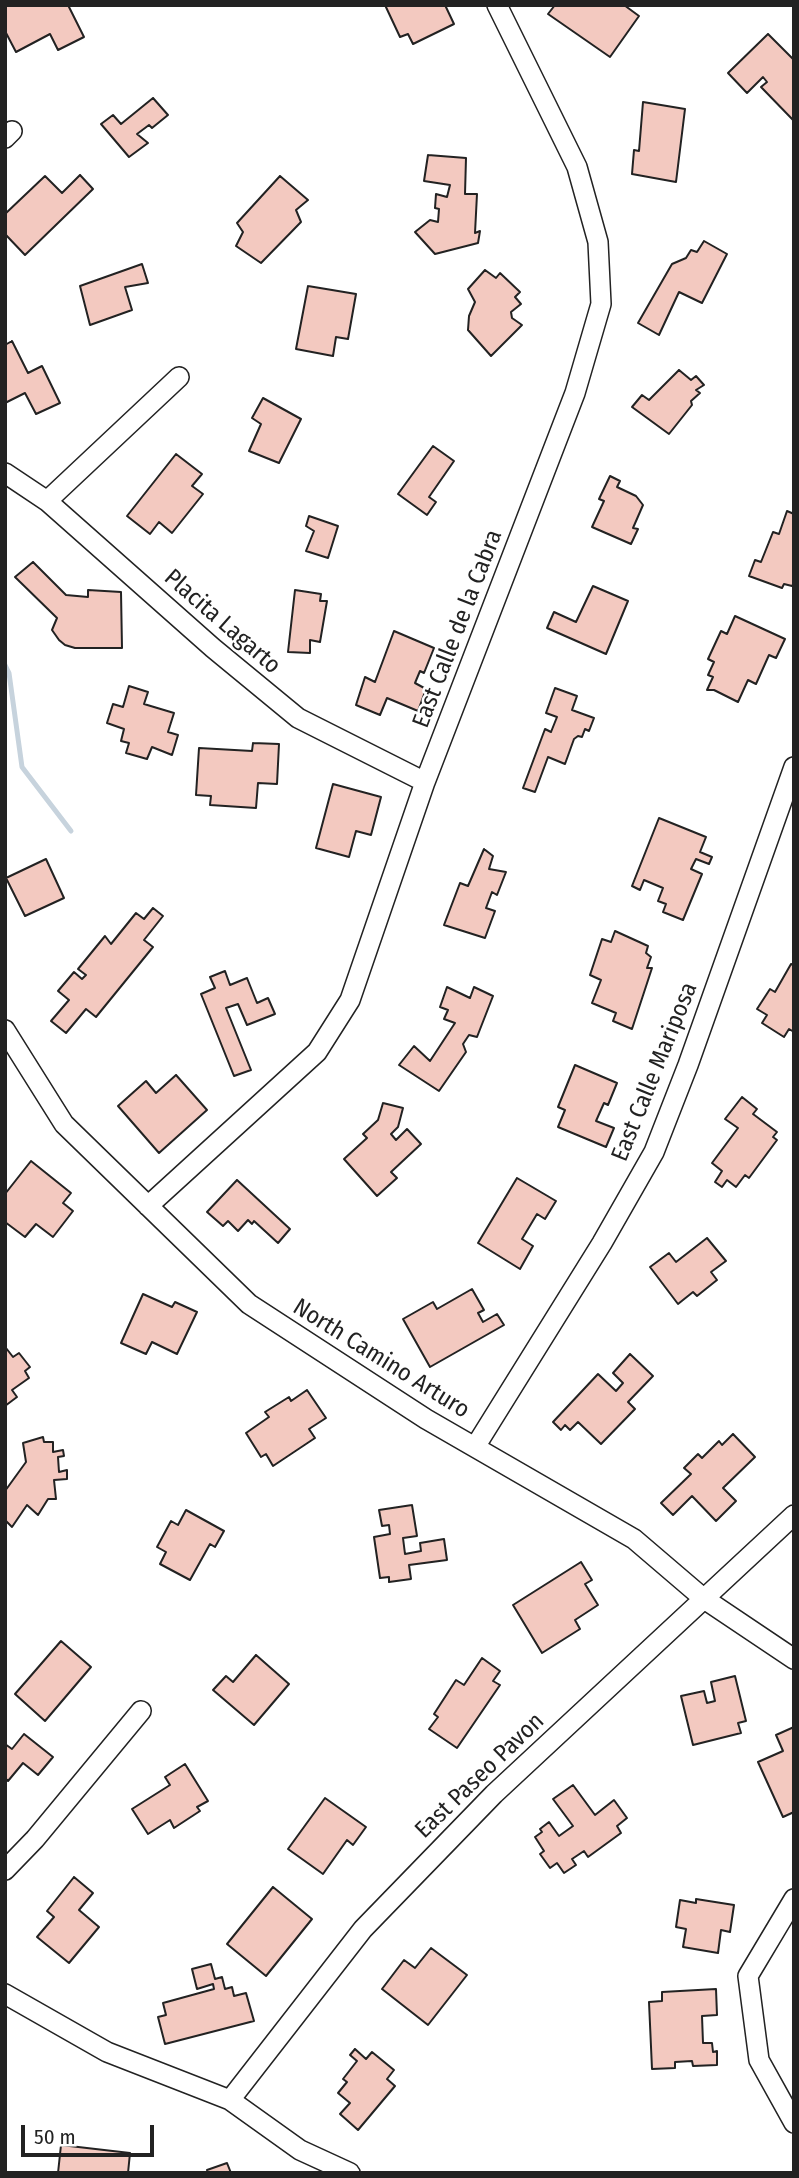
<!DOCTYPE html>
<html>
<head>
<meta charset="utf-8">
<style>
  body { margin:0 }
  #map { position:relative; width:799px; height:2178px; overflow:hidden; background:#fff; font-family:"Fira Sans Condensed",sans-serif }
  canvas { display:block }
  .frame { position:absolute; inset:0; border:7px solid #222; pointer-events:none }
  .scale { position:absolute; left:21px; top:2125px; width:133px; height:32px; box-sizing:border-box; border:4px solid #222; border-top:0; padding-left:9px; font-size:21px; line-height:24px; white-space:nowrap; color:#222; -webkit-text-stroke:5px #fff; paint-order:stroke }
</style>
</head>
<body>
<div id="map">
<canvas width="799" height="2178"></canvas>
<div class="frame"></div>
<div class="scale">50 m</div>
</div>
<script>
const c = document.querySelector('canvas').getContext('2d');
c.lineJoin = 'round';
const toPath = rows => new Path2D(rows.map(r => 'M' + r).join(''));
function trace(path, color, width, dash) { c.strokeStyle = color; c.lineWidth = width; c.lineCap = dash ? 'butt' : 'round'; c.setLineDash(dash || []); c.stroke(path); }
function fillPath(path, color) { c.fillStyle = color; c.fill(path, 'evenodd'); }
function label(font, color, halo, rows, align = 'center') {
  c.font = font + ' "Fira Sans Condensed",sans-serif'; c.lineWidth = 5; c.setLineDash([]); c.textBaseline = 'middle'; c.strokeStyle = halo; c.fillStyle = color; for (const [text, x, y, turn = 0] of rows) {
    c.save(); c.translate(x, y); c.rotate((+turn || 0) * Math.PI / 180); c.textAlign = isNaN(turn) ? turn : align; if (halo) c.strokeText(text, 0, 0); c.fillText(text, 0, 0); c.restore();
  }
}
trace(toPath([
  [5,665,9,673,22,767,71,831]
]), '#c7d3dd', 5);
const building = toPath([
  [5,5,68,5,84,37,58,50,50,34,16,52,5,31,5,5],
  [385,5,445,5,454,24,413,44,408,34,400,37,385,5],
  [555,5,624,5,639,16,610,57,548,14,555,5],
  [768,34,794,60,794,121,761,87,767,82,763,77,747,93,728,73,768,34],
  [153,98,168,115,152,128,149,125,137,134,148,143,129,157,101,124,113,115,121,124,153,98],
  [643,102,685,109,676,182,632,174,634,150,639,151,643,102],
  [428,155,466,158,465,194,477,194,475,233,480,231,478,243,435,254,415,232,430,220,438,222,439,209,435,208,436,194,447,197,450,185,424,181,428,155],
  [80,175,93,189,25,255,5,234,5,214,45,176,62,193,80,175],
  [280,176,308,200,296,210,301,222,261,263,236,246,243,232,237,223,280,176],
  [704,241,727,254,702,303,679,292,659,335,638,323,672,264,686,258,691,250,697,252,704,241],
  [142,264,148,283,125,287,132,310,90,325,80,286,142,264],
  [485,270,496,278,500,273,520,292,515,297,521,304,511,312,512,318,522,325,491,356,468,330,469,316,475,302,468,289,485,270],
  [308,286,356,294,348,339,336,337,333,356,296,349,308,286],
  [12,341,28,373,42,366,60,403,36,414,25,393,5,403,5,345,12,341],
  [679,370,691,380,696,376,704,385,696,390,700,393,691,401,692,405,669,434,632,407,642,395,649,400,679,370],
  [263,398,301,419,279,463,249,451,261,424,252,418,263,398],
  [433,446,454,461,429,497,436,502,427,515,398,494,433,446],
  [176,454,202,474,192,486,203,494,172,533,159,522,150,534,127,516,176,454],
  [610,476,620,481,617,487,636,496,643,505,633,528,638,529,631,544,592,527,604,501,599,499,610,476],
  [787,511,794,514,794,583,792,586,784,584,782,588,749,576,755,560,761,562,773,532,779,534,787,511],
  [309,516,338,526,328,558,306,551,314,531,306,526,309,516],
  [33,562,66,595,88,597,88,590,121,592,122,648,75,648,65,645,59,640,52,630,57,618,15,577,33,562],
  [593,586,628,601,606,654,547,628,554,612,576,622,593,586],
  [295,590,321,594,320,601,327,601,320,642,310,640,310,653,288,652,295,590],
  [735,616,785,639,776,658,769,655,756,684,748,680,738,702,714,690,707,690,713,677,708,675,714,662,708,659,721,631,727,634,735,616],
  [394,631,434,648,424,673,420,671,415,683,426,689,418,711,387,698,380,715,356,705,365,677,375,682,394,631],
  [129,686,148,692,144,704,174,713,168,732,178,735,172,755,152,747,147,759,126,753,129,743,121,741,124,729,107,723,113,704,123,707,129,686],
  [555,688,577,696,572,710,594,718,589,731,585,729,582,737,578,736,574,739,565,764,548,757,535,792,523,788,545,729,551,732,557,717,546,713,555,688],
  [253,743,279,744,277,784,258,783,256,808,210,805,211,796,196,795,199,748,252,751,253,743],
  [333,784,381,797,371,835,356,831,349,857,316,848,333,784],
  [659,818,706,837,700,852,712,857,709,864,696,859,691,869,702,874,683,920,663,912,666,904,658,901,663,888,644,880,640,890,632,886,659,818],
  [484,849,493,856,489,869,506,872,497,895,492,892,486,908,495,911,485,938,444,925,460,883,468,886,484,849],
  [46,859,64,898,25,916,6,878,46,859],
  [153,908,163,916,144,940,153,947,96,1017,86,1009,66,1033,51,1021,69,1000,58,991,74,972,82,979,86,975,78,969,105,936,111,944,136,913,144,919,153,908],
  [615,931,648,946,646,953,651,957,647,968,652,968,632,1029,613,1021,616,1013,592,1003,601,980,590,975,602,939,611,942,615,931],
  [791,964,794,965,794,1032,789,1029,784,1037,762,1023,767,1015,757,1009,770,989,775,992,791,964],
  [225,971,230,985,247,978,257,1003,268,998,275,1014,247,1025,238,1004,226,1008,251,1070,234,1076,201,994,215,988,210,977,225,971],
  [447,987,470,998,474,987,493,996,477,1037,469,1035,463,1044,466,1052,439,1091,399,1065,414,1046,430,1061,455,1023,444,1019,448,1010,440,1007,447,987],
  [575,1065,617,1083,608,1105,604,1103,596,1121,614,1128,606,1147,558,1127,565,1110,558,1107,575,1065],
  [176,1075,207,1110,159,1153,118,1106,146,1081,156,1093,176,1075],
  [742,1097,757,1109,753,1114,777,1132,773,1137,777,1140,749,1178,745,1175,736,1187,727,1180,722,1187,715,1182,722,1171,712,1163,738,1128,725,1119,742,1097],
  [383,1103,403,1108,398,1127,391,1134,396,1140,407,1129,421,1144,391,1172,397,1178,377,1196,344,1159,367,1138,363,1134,378,1120,383,1103],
  [31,1161,71,1193,63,1203,73,1211,53,1237,36,1224,25,1237,5,1222,5,1194,31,1161],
  [517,1178,556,1201,545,1219,537,1214,522,1239,533,1246,520,1269,478,1243,517,1178],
  [237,1180,290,1229,278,1243,254,1221,252,1224,248,1220,238,1231,228,1221,223,1226,207,1212,237,1180],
  [707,1238,726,1261,711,1272,717,1280,697,1296,693,1292,678,1304,650,1267,669,1253,676,1262,707,1238],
  [472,1289,484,1310,478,1313,483,1322,497,1314,504,1325,430,1367,403,1319,433,1302,437,1309,472,1289],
  [143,1294,172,1307,175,1302,197,1312,177,1354,152,1342,146,1354,121,1343,143,1294],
  [6,1348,13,1357,19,1353,30,1367,25,1371,29,1378,12,1390,17,1397,5,1406,6,1348],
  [630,1354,653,1376,628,1402,635,1409,601,1444,578,1422,570,1430,565,1425,561,1430,553,1422,598,1374,616,1391,623,1383,613,1373,630,1354],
  [307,1390,326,1418,309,1429,315,1438,273,1466,266,1454,261,1457,246,1433,269,1417,265,1412,289,1397,291,1401,307,1390],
  [733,1434,755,1457,723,1488,736,1501,716,1521,692,1496,673,1515,661,1503,691,1474,684,1468,698,1454,702,1458,719,1441,722,1445,733,1434],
  [43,1437,44,1442,53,1442,53,1452,63,1450,64,1456,58,1457,59,1472,67,1470,67,1479,54,1480,56,1499,48,1499,38,1515,27,1505,12,1527,5,1520,5,1491,26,1462,23,1443,43,1437],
  [412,1505,417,1536,403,1538,405,1554,421,1551,420,1543,444,1539,447,1560,409,1565,411,1579,389,1582,389,1577,380,1578,374,1537,390,1534,389,1525,382,1526,379,1510,412,1505],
  [186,1510,224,1531,215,1547,210,1544,190,1580,160,1564,166,1552,157,1547,171,1521,178,1525,186,1510],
  [581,1562,592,1580,585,1584,598,1605,575,1620,580,1629,542,1653,513,1605,581,1562],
  [61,1641,91,1667,45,1721,15,1694,61,1641],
  [256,1655,289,1684,254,1725,213,1690,226,1676,233,1682,256,1655],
  [482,1658,500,1671,493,1681,500,1685,457,1748,429,1729,438,1717,434,1714,456,1680,464,1685,482,1658],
  [735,1676,746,1721,738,1723,741,1733,693,1745,681,1696,704,1691,707,1703,715,1701,711,1682,735,1676],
  [794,1727,794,1812,783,1817,758,1762,783,1751,776,1735,794,1727],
  [24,1734,53,1757,38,1775,23,1763,8,1781,5,1778,5,1744,12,1749,24,1734],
  [185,1764,208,1801,197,1807,200,1811,174,1828,170,1820,148,1834,132,1809,170,1785,165,1777,185,1764],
  [573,1785,595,1815,614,1800,627,1818,617,1826,621,1833,588,1857,584,1851,572,1859,576,1865,564,1873,557,1863,550,1868,540,1854,544,1851,535,1837,542,1832,540,1829,549,1822,559,1836,573,1826,553,1799,573,1785],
  [325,1798,366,1827,353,1845,347,1840,323,1874,288,1849,325,1798],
  [74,1877,93,1893,79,1910,99,1927,69,1963,37,1937,54,1917,47,1911,74,1877],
  [273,1887,312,1919,266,1976,227,1944,273,1887],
  [696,1899,734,1905,730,1932,721,1930,718,1953,683,1947,686,1929,676,1927,680,1900,696,1903,696,1899],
  [431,1948,467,1975,428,2025,382,1989,404,1960,415,1968,431,1948],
  [211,1964,215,1979,222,1977,225,1989,232,1987,234,1996,246,1993,254,2021,165,2044,158,2017,166,2015,163,2003,214,1989,213,1984,197,1989,192,1969,211,1964],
  [716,1989,717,2015,702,2016,703,2043,712,2043,713,2052,717,2051,717,2065,693,2066,692,2061,675,2062,675,2068,652,2069,649,2002,662,2001,662,1992,716,1989],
  [355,2049,366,2059,372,2052,394,2070,387,2079,395,2086,358,2130,340,2114,350,2103,338,2093,347,2082,343,2079,357,2061,350,2055,355,2049],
  [61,2145,130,2153,128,2173,58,2173,61,2145],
  [227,2163,231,2173,208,2173,207,2170,227,2163]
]);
fillPath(building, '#f3c9c0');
trace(building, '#222', 2);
const minor = toPath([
  [5,138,12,131],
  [5,473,47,501,213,648,298,718,425,782],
  [47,501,179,377],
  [5,1030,64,1124,249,1304,426,1419,634,1539,703,1598,794,1659],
  [148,1206,317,1052,350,1000,425,782,575,393,601,304,598,242,577,167,497,5],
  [475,1447,602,1243,654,1152,688,1065,794,767],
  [5,1870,35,1839,141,1711],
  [794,1899,748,1976,759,2060,794,2123],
  [5,1994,107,2052,230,2100,300,2150,350,2173],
  [230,2100,363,1929,494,1794,794,1515]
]);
trace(minor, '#222', 22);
trace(minor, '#fff', 19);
label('24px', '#222', '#fff', [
  ["Placita Lagarto",222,622,41],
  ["East Calle de la Cabra",458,629,-69],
  ["East Calle Mariposa",655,1072,-68],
  ["North Camino Arturo",381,1359,32],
  ["East Paseo Pavon",480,1776,-44]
]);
</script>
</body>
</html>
